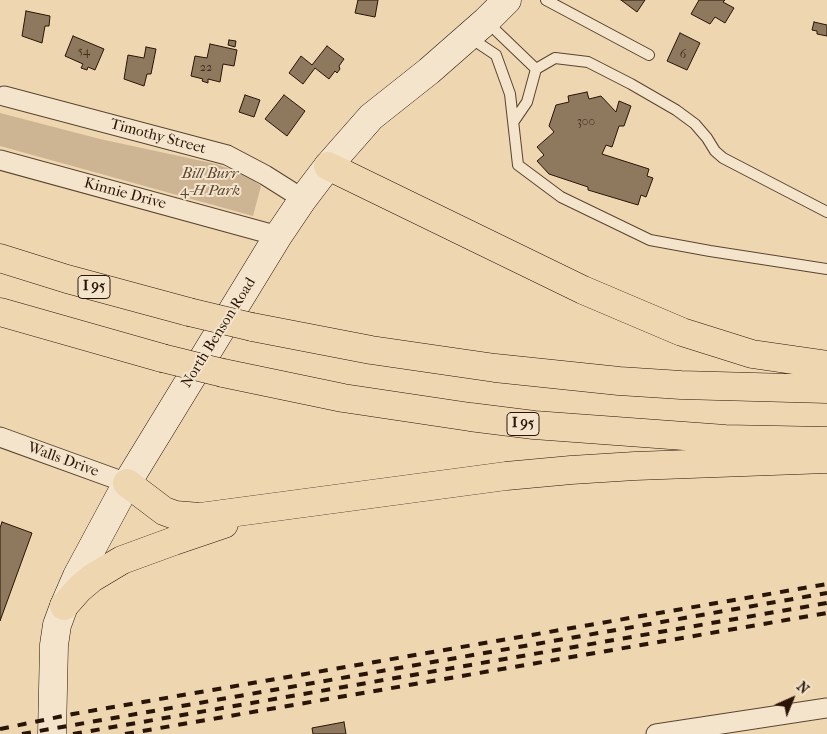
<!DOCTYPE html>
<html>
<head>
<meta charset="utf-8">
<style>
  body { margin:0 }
  #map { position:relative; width:827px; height:734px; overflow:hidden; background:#eed6b1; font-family:"IM FELL French Canon",serif }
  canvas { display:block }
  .north { position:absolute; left:767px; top:674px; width:50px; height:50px; -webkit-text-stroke:4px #f4e4cc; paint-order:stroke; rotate:44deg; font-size:14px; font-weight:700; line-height:20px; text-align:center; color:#291405 }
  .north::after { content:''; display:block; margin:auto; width:18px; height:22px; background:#291405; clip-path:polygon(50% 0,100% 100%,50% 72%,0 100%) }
</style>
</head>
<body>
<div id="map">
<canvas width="827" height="734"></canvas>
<div class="north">N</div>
</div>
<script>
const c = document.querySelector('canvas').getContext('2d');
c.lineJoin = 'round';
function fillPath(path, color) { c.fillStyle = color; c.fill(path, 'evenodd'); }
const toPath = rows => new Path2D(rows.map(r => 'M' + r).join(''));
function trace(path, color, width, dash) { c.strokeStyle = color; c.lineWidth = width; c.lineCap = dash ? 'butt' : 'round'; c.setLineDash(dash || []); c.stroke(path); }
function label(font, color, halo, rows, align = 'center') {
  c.font = font + ' "IM FELL French Canon",serif'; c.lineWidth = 4; c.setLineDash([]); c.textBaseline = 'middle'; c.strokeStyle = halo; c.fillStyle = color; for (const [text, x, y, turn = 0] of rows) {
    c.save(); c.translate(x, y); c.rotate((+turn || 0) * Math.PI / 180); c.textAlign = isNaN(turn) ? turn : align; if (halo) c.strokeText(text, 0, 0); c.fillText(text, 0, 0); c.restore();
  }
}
fillPath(toPath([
  [0,113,100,139,216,164,246,175,261,186,253,216,0,146]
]), '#cdb594');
const building = toPath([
  [358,0,378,0,375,17,355,13,358,0],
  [621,0,645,0,637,12,621,0],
  [699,0,725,0,723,2,734,8,725,23,715,17,710,24,691,14,699,0],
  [26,11,50,16,49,26,45,26,42,43,22,36,26,11],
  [814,22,827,25,827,36,817,34,817,31,812,30,814,22],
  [680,33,700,43,687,70,667,61,680,33],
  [73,36,104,49,95,70,88,67,87,70,81,68,83,64,65,56,73,36],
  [229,40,236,41,235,47,228,45,229,40],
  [210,44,237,50,234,66,223,64,220,82,208,79,208,83,202,81,203,79,191,76,195,56,207,58,210,44],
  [327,46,344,59,339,66,340,69,337,73,335,71,329,79,315,68,303,84,289,73,301,56,312,65,327,46],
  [146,47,156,49,151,74,147,74,144,86,124,79,128,55,144,58,146,47],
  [587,92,589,99,601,96,616,112,619,101,631,106,624,126,619,126,612,147,606,145,602,154,649,169,647,176,653,178,646,197,641,195,638,205,588,190,588,187,549,174,537,161,544,155,537,147,554,132,549,126,556,105,569,102,568,96,587,92],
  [245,95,260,100,254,117,239,112,245,95],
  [284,95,305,111,287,136,265,119,284,95],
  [2,522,32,533,0,621,0,528,2,522],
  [344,722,346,734,313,734,312,728,344,722]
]);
fillPath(building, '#8f795e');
trace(building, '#291405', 1);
const service = toPath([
  [546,0,649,55],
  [486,21,536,69],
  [469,37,496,55,510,94,518,165,561,197,650,240,710,251,827,269],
  [514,121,527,102,536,69,555,58,588,62,631,84,676,110,695,124,707,138,715,151,723,158,827,212]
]);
const minor = toPath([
  [4,96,227,155,265,175,303,199],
  [0,160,278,236],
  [0,437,127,483],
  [656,734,827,708]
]);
const secondary = toPath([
  [52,734,54,645,57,625,64,606,77,576,127,483,278,236,303,199,328,166,371,117,429,71,486,21,507,0]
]);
const motorway = toPath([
  [328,166,583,290,682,332,752,354,827,365],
  [0,258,67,279,189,312],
  [0,312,162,358],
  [252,327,371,350,495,368,619,381,681,385,827,389],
  [223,373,343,398,470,417,534,425,725,439,827,441],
  [127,483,164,511,175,515,200,517,506,476,571,470,635,466,827,459],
  [64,606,79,589,92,578,122,560,174,541,224,524]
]);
trace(service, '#5a4430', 12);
trace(minor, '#5a4430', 21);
trace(secondary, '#291405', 29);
trace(motorway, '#291405', 29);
trace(service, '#f4e4cc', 10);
trace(minor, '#f4e4cc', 19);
trace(secondary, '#f4e4cc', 28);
trace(motorway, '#eed6b1', 28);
trace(toPath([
  [0,729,73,714,827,584],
  [22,734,827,593],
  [73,734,827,603],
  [125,734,827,613]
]), '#291405', 4, [9, 9]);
const motorwayBridge = toPath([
  [189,312,252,327],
  [162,358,223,373]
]);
trace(motorwayBridge, '#291405', 29, []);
trace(motorwayBridge, '#eed6b1', 28);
label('12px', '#422d1b', null, [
  ["54",84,52],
  ["6",683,55],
  ["22",206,68],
  ["300",586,122]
]);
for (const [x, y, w] of [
  [94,287,32],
  [523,424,32]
]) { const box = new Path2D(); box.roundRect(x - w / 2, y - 11.5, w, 23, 4); c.fillStyle = '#f4e4cc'; c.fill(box); trace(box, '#291405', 1); }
label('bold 14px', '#291405', null, [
  ["I 95",94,287],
  ["I 95",523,424]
]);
label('15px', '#291405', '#f4e4cc', [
  ["Timothy Street",158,137,15],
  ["Kinnie Drive",125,194,15],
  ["North Benson Road",219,333,-58],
  ["Walls Drive",63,460,20]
]);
label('italic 15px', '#5a4430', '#f4e4cc', [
  ["Bill Burr",210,174],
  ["4-H Park",210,191]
]);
</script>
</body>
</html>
